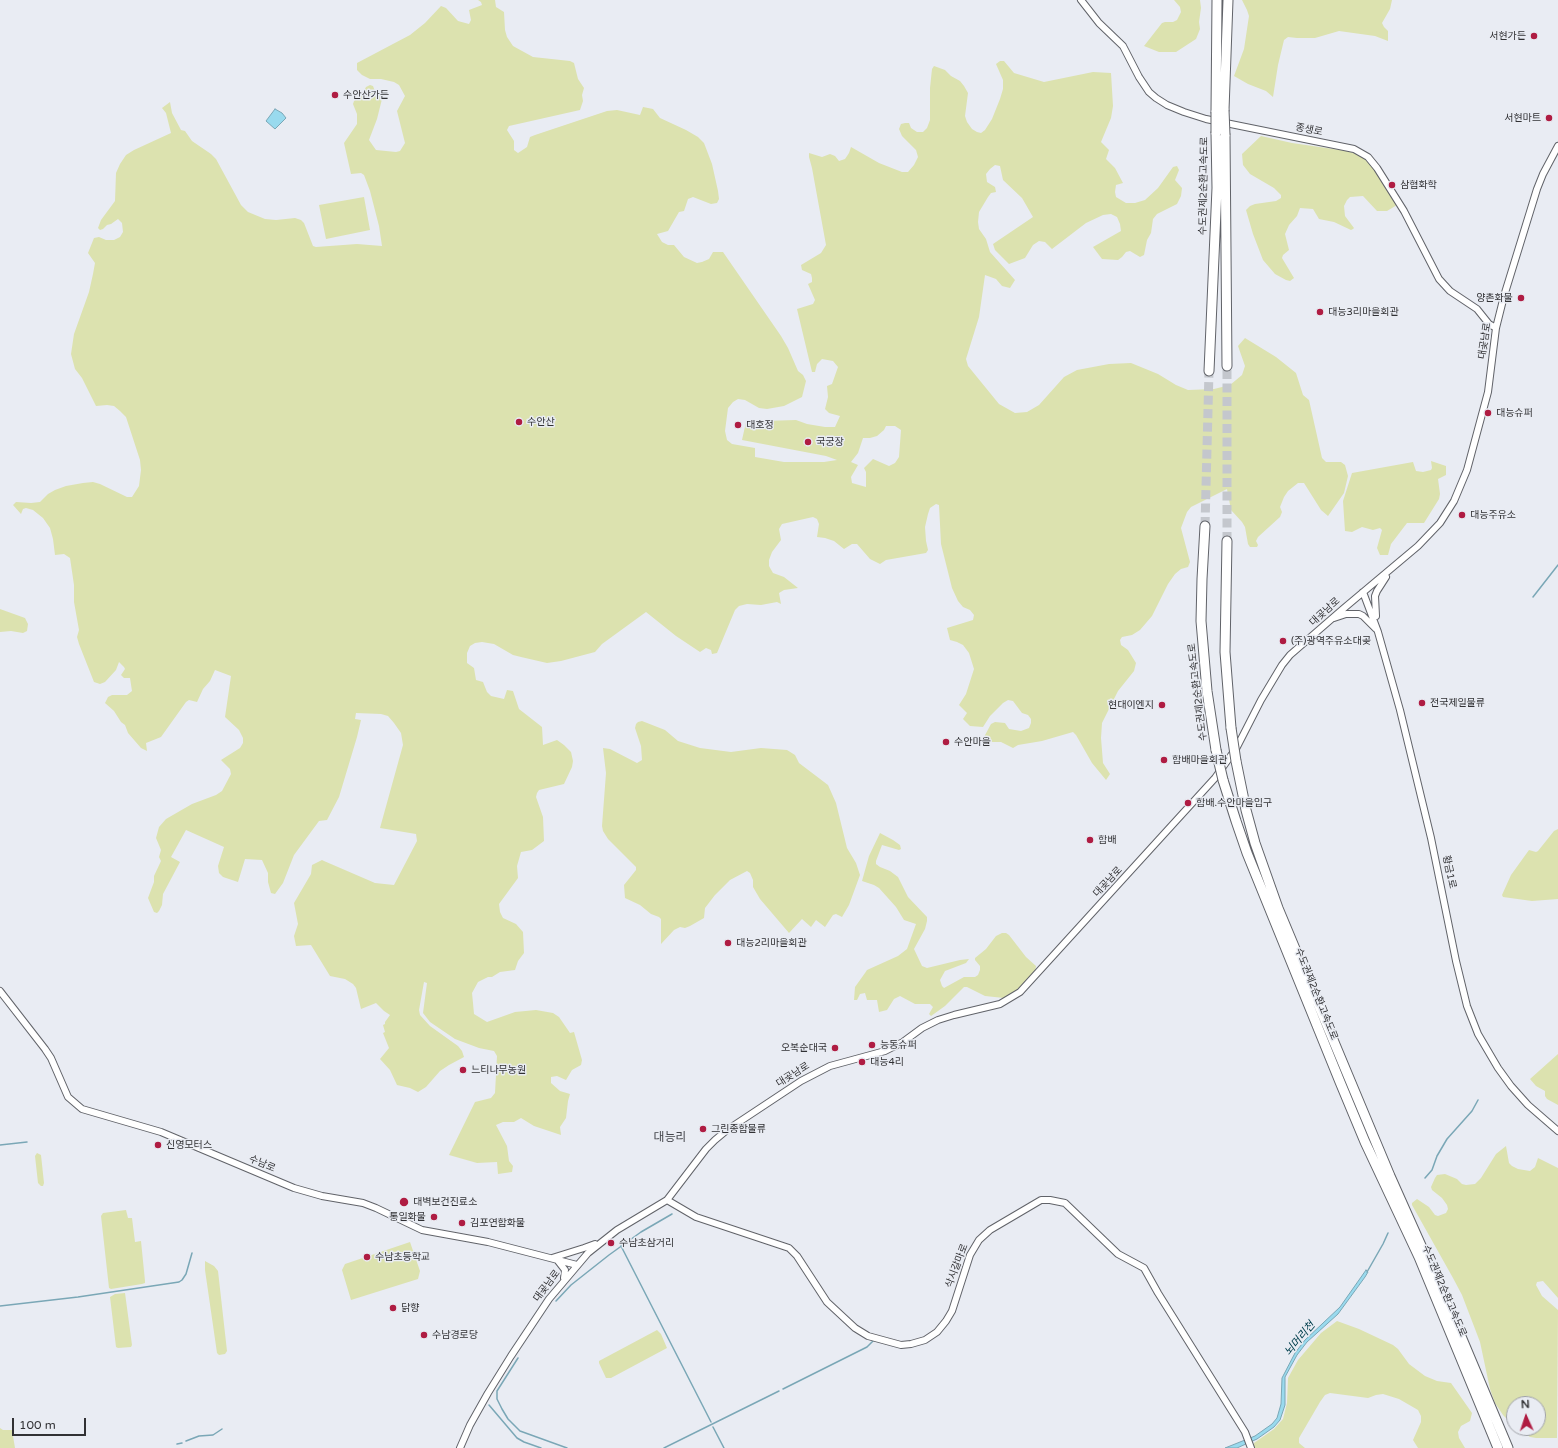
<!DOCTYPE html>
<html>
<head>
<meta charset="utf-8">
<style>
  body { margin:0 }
  #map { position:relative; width:1558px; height:1448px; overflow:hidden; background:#e9ecf3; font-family:"Varela Round",sans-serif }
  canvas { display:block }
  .north { position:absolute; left:1506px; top:1396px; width:40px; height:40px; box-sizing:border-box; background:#e9ecf3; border:1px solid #9fa1a7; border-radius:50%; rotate:357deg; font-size:11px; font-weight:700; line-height:16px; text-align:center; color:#313134 }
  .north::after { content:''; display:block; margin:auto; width:14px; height:18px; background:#af1c42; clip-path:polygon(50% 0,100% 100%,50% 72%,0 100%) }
  .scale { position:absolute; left:12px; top:1418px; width:74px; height:18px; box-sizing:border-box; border:2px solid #313134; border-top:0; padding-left:5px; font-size:12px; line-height:14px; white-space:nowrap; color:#313134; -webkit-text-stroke:3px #e9ecf3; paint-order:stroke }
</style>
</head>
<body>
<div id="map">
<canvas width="1558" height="1448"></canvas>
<div class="north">N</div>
<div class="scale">100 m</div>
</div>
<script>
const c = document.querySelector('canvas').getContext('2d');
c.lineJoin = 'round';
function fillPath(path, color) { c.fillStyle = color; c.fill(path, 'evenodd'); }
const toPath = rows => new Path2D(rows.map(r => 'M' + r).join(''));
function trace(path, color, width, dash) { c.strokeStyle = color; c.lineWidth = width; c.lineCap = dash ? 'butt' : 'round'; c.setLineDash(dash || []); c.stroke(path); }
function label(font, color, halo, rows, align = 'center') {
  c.font = font + ' "Varela Round","Noto Sans KR",sans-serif'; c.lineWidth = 3; c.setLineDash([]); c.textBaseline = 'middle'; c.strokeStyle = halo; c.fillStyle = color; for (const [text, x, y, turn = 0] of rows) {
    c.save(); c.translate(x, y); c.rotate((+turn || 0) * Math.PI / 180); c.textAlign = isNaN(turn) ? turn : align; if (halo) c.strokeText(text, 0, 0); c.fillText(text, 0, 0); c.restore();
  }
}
fillPath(toPath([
  [478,0,495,0,496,7,504,12,505,30,507,37,513,46,533,57,570,61,574,63,578,79,584,88,582,95,583,101,580,110,509,126,507,130,514,141,514,150,518,153,527,147,530,137,535,135,607,111,617,110,640,115,643,107,653,109,660,118,686,130,698,137,704,143,712,164,718,191,719,199,717,203,711,204,693,197,688,199,684,211,679,212,668,231,657,234,662,242,668,245,674,245,684,257,697,263,702,262,709,259,713,252,723,252,781,336,788,348,798,371,803,375,806,381,802,397,784,406,767,409,759,408,745,400,738,399,733,402,728,408,725,431,727,440,732,444,755,448,755,457,784,462,824,462,837,460,826,456,742,440,746,422,762,424,764,421,796,420,807,424,825,427,835,427,840,416,829,413,825,409,828,397,827,386,832,384,838,367,833,361,822,359,817,364,815,372,812,372,797,309,813,304,815,300,808,284,812,282,812,278,811,274,802,270,801,265,821,253,826,245,812,168,809,157,809,153,822,157,830,154,835,156,839,161,845,159,849,153,851,147,879,163,902,172,908,172,914,165,918,157,916,150,902,136,899,129,901,124,905,123,909,123,911,128,917,132,923,132,927,128,930,120,930,88,932,69,934,66,945,70,951,76,960,81,964,86,968,93,965,116,967,122,972,129,977,132,981,133,985,130,992,119,1000,99,1003,89,1003,80,996,64,1000,61,1004,61,1014,73,1044,82,1093,72,1111,73,1113,106,1111,118,1101,142,1109,150,1106,159,1115,168,1123,183,1116,185,1115,192,1116,197,1126,203,1135,203,1145,200,1158,188,1173,167,1177,166,1179,170,1175,180,1182,188,1181,196,1177,204,1157,214,1153,219,1151,233,1147,240,1144,255,1140,257,1130,251,1126,252,1122,257,1118,260,1102,259,1093,247,1121,231,1120,224,1117,217,1111,214,1103,215,1086,223,1052,249,1045,242,1039,241,1033,245,1025,258,1009,264,995,250,993,244,1033,217,1022,198,1003,180,1000,166,995,165,990,169,986,174,987,182,995,187,996,192,991,193,988,197,979,212,978,222,979,229,986,239,990,252,1015,280,1010,288,1002,286,996,279,985,275,979,317,966,359,968,366,999,404,1015,413,1027,412,1039,405,1064,377,1077,370,1109,364,1131,363,1158,374,1176,385,1188,390,1214,389,1230,385,1242,375,1245,366,1238,346,1245,338,1276,357,1296,373,1303,395,1309,400,1322,458,1326,462,1341,462,1345,465,1348,476,1344,493,1328,516,1321,510,1304,483,1298,483,1288,491,1284,497,1280,507,1282,512,1280,517,1258,537,1256,541,1258,545,1257,547,1250,547,1248,544,1245,527,1242,522,1231,510,1227,489,1191,507,1187,512,1181,528,1190,562,1188,567,1181,569,1175,574,1168,584,1152,616,1140,630,1132,635,1122,637,1120,640,1121,645,1128,650,1136,663,1134,671,1118,691,1102,723,1101,738,1103,763,1110,774,1106,780,1092,763,1076,735,1073,732,1042,741,1018,745,1013,748,1001,742,992,742,984,737,991,724,995,722,1005,723,1009,729,1021,731,1029,728,1031,723,1031,719,1028,715,1022,713,1013,701,1008,700,1003,703,990,716,983,727,970,726,963,719,967,713,959,705,966,694,974,669,969,653,963,645,957,642,950,640,947,628,973,620,974,615,970,610,963,607,958,601,952,588,941,544,939,505,936,504,930,508,928,514,925,527,926,541,928,550,926,553,886,560,880,564,870,559,857,544,852,544,844,549,834,541,825,538,817,537,819,524,817,519,813,517,782,524,779,529,781,540,772,552,769,560,769,566,773,573,784,577,798,588,784,590,779,593,781,604,777,602,761,605,747,604,739,606,735,610,717,653,712,654,711,650,706,648,700,652,676,636,646,612,602,644,595,652,561,661,547,663,521,657,513,655,494,644,482,642,475,643,470,646,467,653,467,663,474,668,476,680,483,682,487,692,491,696,504,699,507,690,513,691,519,709,542,727,543,745,557,740,564,745,571,752,573,761,572,767,564,784,539,790,537,793,536,797,543,817,544,841,532,850,521,852,517,866,518,878,499,904,500,912,503,918,516,924,523,932,524,953,518,961,515,970,500,972,492,977,488,977,478,982,472,993,473,1003,474,1014,487,1022,515,1012,536,1010,553,1013,559,1017,570,1033,574,1032,582,1060,581,1065,572,1070,566,1080,557,1076,551,1077,551,1083,560,1091,570,1094,568,1101,566,1118,560,1127,561,1135,534,1126,521,1118,514,1122,503,1122,496,1125,507,1146,509,1161,513,1166,512,1172,498,1174,497,1162,477,1163,449,1155,475,1102,491,1098,495,1093,497,1056,494,1051,479,1048,455,1039,430,1022,423,1013,427,983,424,982,419,1010,420,1015,430,1026,458,1046,462,1051,464,1057,449,1065,440,1071,426,1087,418,1092,410,1088,397,1085,390,1070,380,1059,389,1048,383,1033,385,1032,383,1025,385,1024,385,1022,390,1015,384,1011,376,1003,361,1009,356,988,353,984,345,979,330,976,311,945,296,946,294,936,298,924,294,903,311,874,312,865,322,860,324,861,375,883,394,885,417,841,416,834,380,828,403,745,401,733,394,723,388,716,381,714,356,713,355,719,361,720,357,737,339,797,327,820,319,821,294,855,283,883,275,894,271,893,268,882,268,873,262,860,245,859,238,882,223,877,219,873,218,866,224,847,186,830,171,857,180,862,163,894,162,905,159,911,157,913,154,912,148,898,154,882,154,876,161,861,159,857,161,850,156,838,159,827,166,819,192,804,216,795,222,791,231,774,230,769,221,760,240,748,243,743,243,738,239,730,225,717,231,676,215,670,210,681,203,689,197,702,189,700,186,702,161,737,146,743,147,751,141,748,128,733,125,725,121,722,114,711,105,703,108,697,112,695,127,695,132,691,130,678,124,678,121,675,125,669,124,667,119,662,116,670,105,682,100,684,94,682,79,644,77,637,79,630,74,602,74,585,70,558,64,554,55,555,53,539,50,528,43,518,33,510,26,508,23,509,21,514,13,505,16,502,31,503,40,502,48,494,55,490,66,486,83,483,93,482,100,484,127,497,132,497,139,486,141,470,140,460,126,417,120,411,114,406,107,405,96,406,82,378,75,369,71,354,74,334,89,292,93,274,95,263,88,253,94,238,99,237,106,240,114,240,120,237,123,232,122,223,118,219,111,224,107,225,103,229,100,230,98,228,101,220,115,201,116,173,120,164,126,155,134,150,171,133,166,113,162,108,170,102,172,113,181,130,185,131,192,141,211,154,216,159,241,205,248,212,265,219,276,220,295,218,301,220,304,223,313,246,316,247,357,244,382,246,379,226,370,191,364,175,361,173,351,174,344,143,357,124,357,114,353,104,354,101,363,93,366,87,370,85,373,86,376,94,381,96,382,99,377,119,369,140,376,150,396,152,400,151,405,143,397,111,405,96,399,85,394,82,381,79,370,79,362,75,357,70,357,63,410,35,425,23,441,6,446,8,458,21,469,24,471,20,469,10,482,5,481,2],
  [886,426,895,426,901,430,899,457,895,463,889,466,873,459,864,468,866,472,866,487,852,483,851,477,858,465,851,462,858,453,863,438,870,438,877,436,884,430],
  [1174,0,1200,0,1201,8,1199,22,1200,29,1196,39,1176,52,1159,52,1144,46,1162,23,1165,22,1173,22,1177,20,1181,12,1180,7],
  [1242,0,1392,0,1390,9,1382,23,1384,27,1388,31,1388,41,1375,36,1339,31,1315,38,1297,38,1288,37,1284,40,1278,65,1273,97,1266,91,1248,84,1234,76,1244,49,1249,16,1247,10],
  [1261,136,1292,143,1347,151,1359,155,1371,164,1397,205,1387,211,1377,211,1363,196,1350,197,1347,200,1344,206,1345,216,1354,228,1353,229,1351,230,1334,222,1319,219,1313,209,1300,208,1297,216,1289,225,1285,234,1289,250,1283,255,1282,258,1294,278,1290,281,1286,280,1275,274,1263,260,1253,234,1246,210,1250,206,1255,204,1276,201,1281,198,1281,195,1274,188,1250,174,1243,165,1242,154],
  [364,197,370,230,326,239,319,205],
  [1431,461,1446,466,1446,475,1438,479,1440,494,1439,499,1424,523,1407,523,1391,544,1388,555,1380,555,1377,548,1382,530,1380,528,1373,530,1362,527,1352,532,1345,531,1343,501,1352,473,1413,462,1416,471,1423,472,1431,470,1432,468],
  [0,609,25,618,28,624,27,631,23,633,11,631,0,632],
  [642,721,665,730,678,741,700,748,731,752,761,748,787,750,795,755,799,763,828,785,836,803,847,848,856,863,860,875,849,905,842,917,836,914,833,915,825,927,816,920,811,927,802,919,789,933,760,899,753,887,753,880,750,873,747,871,730,880,715,895,705,908,704,918,690,926,685,928,680,927,674,930,661,944,661,919,659,917,651,914,640,905,625,898,624,885,636,870,636,867,608,839,603,831,602,826,606,773,603,748,610,749,637,763,642,760,641,746,635,728,636,724,638,722],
  [1558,829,1558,899,1532,901,1503,897,1502,895,1511,875,1529,850,1536,852,1538,851,1554,831],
  [880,833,893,840,900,845,901,849,899,850,882,845,876,861,876,864,880,867,890,871,898,877,908,897,927,917,927,921,925,929,914,949,922,966,927,968,960,960,969,959,966,963,945,971,940,980,942,986,944,988,964,977,975,977,978,975,980,970,980,966,975,960,975,958,986,949,996,936,1002,933,1006,933,1009,935,1026,957,1036,966,1035,972,1018,991,1007,998,1004,998,985,996,967,987,964,987,945,1006,931,1016,929,1014,933,1007,930,1004,915,1004,900,996,894,999,887,1010,879,1012,877,1000,867,1000,865,993,860,994,857,1000,854,1000,855,987,865,973,867,970,898,956,907,949,916,924,904,920,896,907,879,888,874,885,862,881,869,856],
  [1558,1054,1558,1105,1547,1099,1545,1096,1545,1091,1536,1086,1530,1079],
  [1506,1146,1509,1163,1512,1166,1518,1169,1530,1171,1535,1167,1538,1158,1558,1168,1558,1298,1543,1281,1537,1282,1536,1285,1542,1296,1558,1310,1557,1438,1536,1438,1530,1437,1517,1428,1538,1428,1538,1404,1514,1404,1514,1426,1503,1415,1495,1403,1490,1389,1480,1342,1462,1295,1453,1278,1412,1205,1412,1203,1417,1199,1429,1207,1435,1215,1438,1216,1446,1213,1448,1209,1447,1205,1442,1198,1432,1190,1431,1187,1435,1178,1437,1175,1445,1174,1457,1179,1462,1184,1466,1185,1475,1184,1481,1178,1496,1154],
  [37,1153,41,1155,44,1183,43,1186,41,1186,38,1183,35,1156],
  [126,1210,128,1218,132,1218,135,1242,141,1241,145,1281,145,1283,142,1284,111,1289,109,1288,101,1216,103,1213],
  [410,1242,420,1271,418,1279,351,1300,342,1270,345,1264],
  [205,1261,214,1266,218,1271,227,1351,225,1354,219,1355,217,1353,205,1270],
  [125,1293,132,1345,131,1347,118,1348,116,1347,110,1297,115,1294],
  [1337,1321,1359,1329,1393,1345,1398,1349,1409,1364,1425,1376,1437,1381,1451,1383,1472,1413,1470,1421,1461,1426,1458,1432,1459,1438,1465,1448,1418,1448,1413,1440,1421,1422,1421,1416,1418,1410,1399,1399,1383,1394,1376,1395,1368,1398,1330,1393,1325,1395,1320,1402,1299,1438,1299,1443,1305,1448,1254,1448,1254,1443,1274,1429,1283,1419,1287,1403,1288,1378,1298,1360,1321,1333],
  [657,1330,661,1334,667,1348,611,1378,606,1378,599,1363,599,1361],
  [0,1428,3,1430,12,1430,15,1448,0,1448]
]), '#dce2af');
const water = toPath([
  [275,109,282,113,286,118,275,129,266,121,275,109],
  [1366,1270,1368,1272,1365,1277,1338,1314,1307,1342,1297,1355,1285,1377,1285,1405,1280,1420,1274,1427,1257,1439,1237,1448,1225,1448,1255,1436,1272,1424,1277,1418,1281,1404,1282,1378,1295,1353,1305,1340,1340,1307,1366,1270]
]);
fillPath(water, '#99daee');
trace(water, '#7aa7b6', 1);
trace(toPath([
  [1533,597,1558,565],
  [0,1145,27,1142],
  [1425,1178,1432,1170,1437,1156,1447,1139,1472,1111,1478,1100],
  [621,1246,711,1422],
  [1367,1272,1383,1244,1388,1233],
  [556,1301,571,1285,609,1255,641,1232,672,1214],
  [0,1306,78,1297,179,1282,182,1280,186,1274,192,1253],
  [518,1358,497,1391,497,1399,502,1409,508,1419,520,1431,567,1448],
  [783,1389,867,1347,873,1341],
  [489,1405,517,1438,524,1442,541,1448],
  [713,1427,724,1448],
  [186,1441,199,1436,213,1435,222,1429],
  [177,1444,182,1443],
  [664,1448,779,1391]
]), '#7aa7b6', 1.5);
trace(toPath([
  [1205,526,1209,371],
  [1227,541,1227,366]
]), '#c4c7cd', 9, [9, 4.5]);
const minor = toPath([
  [1081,0,1099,23,1123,46,1139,77,1149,92,1156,98,1167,105,1184,112,1206,119,1354,149,1368,157,1377,168,1404,211,1439,279,1450,291,1477,309,1489,324,1496,328],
  [1363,592,1378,632,1400,710,1431,838,1456,961,1467,1006,1478,1034,1498,1068,1511,1086,1528,1105,1558,1131],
  [1376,616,1375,596,1377,591,1386,577],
  [1334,618,1346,614,1359,614,1363,616,1376,629],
  [0,991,45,1049,51,1058,68,1097,82,1109,161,1132,294,1188,322,1196,363,1203,376,1208,422,1230,488,1242,577,1265],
  [667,1200,696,1217,789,1248,797,1256,827,1302,855,1328,868,1336,901,1345,911,1344,925,1340,937,1332,946,1321,952,1311,970,1255,979,1240,990,1230,1041,1200,1050,1200,1065,1203,1118,1254,1144,1268,1158,1293,1245,1432,1251,1448],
  [552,1258,584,1248,595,1244],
  [558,1261,565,1270,564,1278],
  [460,1448,470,1425,488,1393,511,1356,549,1299,588,1253,617,1230,667,1200,706,1149,715,1140,727,1130,801,1081,830,1066,885,1051,903,1042,922,1028,938,1020,954,1015,1000,1004,1020,992,1215,778,1237,747,1261,700,1282,665,1290,655,1343,609,1418,546,1440,523,1454,501,1467,470,1488,392,1496,328,1504,296,1537,189,1543,174,1558,146]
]);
const highway = toPath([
  [1224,110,1228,0],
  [1216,112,1217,0],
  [1225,135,1227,366],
  [1209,371,1217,188,1216,133],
  [1205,526,1202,579,1201,621,1207,691,1216,750],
  [1227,541,1225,652,1231,728],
  [1236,761,1246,810,1255,843,1278,908,1390,1176,1452,1315,1508,1448],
  [1223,780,1236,821,1247,853,1340,1082,1365,1142,1419,1257,1498,1448]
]);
trace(minor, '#616369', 8);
trace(highway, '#616369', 11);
trace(minor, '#fff', 6);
trace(highway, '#fff', 9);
const highwayBridge = toPath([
  [1224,110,1225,135],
  [1216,112,1216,133],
  [1231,728,1236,761],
  [1216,750,1223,780]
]);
trace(highwayBridge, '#616369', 11, []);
trace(highwayBridge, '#fff', 9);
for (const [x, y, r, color] of [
  [1534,36,4,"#af1c42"],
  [335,95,4,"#af1c42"],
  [1549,118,4,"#af1c42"],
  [1392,185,4,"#af1c42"],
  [1521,298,4,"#af1c42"],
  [1320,312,4,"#af1c42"],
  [1488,413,4,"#af1c42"],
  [519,422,4,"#af1c42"],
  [738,425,4,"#af1c42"],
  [808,442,4,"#af1c42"],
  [1462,515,4,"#af1c42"],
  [1283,641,4,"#af1c42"],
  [1422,703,4,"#af1c42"],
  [1162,705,4,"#af1c42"],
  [946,742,4,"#af1c42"],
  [1164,760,4,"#af1c42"],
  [1188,803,4,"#af1c42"],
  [1090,840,4,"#af1c42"],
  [728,943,4,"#af1c42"],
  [872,1045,4,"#af1c42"],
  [835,1048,4,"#af1c42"],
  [862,1062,4,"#af1c42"],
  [463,1070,4,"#af1c42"],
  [703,1129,4,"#af1c42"],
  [158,1145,4,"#af1c42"],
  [404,1202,5,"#af1c42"],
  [434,1217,4,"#af1c42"],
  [462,1223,4,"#af1c42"],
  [611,1243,4,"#af1c42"],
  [367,1257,4,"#af1c42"],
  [393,1308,4,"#af1c42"],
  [424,1335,4,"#af1c42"]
]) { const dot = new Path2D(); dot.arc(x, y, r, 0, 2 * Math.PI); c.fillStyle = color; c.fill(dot); trace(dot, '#e9ecf3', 1.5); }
label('10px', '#313134', '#e9ecf3', [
  ["서현가든",1526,36,"right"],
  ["수안산가든",343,95],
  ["서현마트",1541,118,"right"],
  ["삼협화학",1400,185],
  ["양촌화물",1513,298,"right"],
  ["대능3리마을회관",1328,312],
  ["대능슈퍼",1496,413],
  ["수안산",527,422],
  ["대호정",746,425],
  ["국궁장",816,442],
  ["대능주유소",1470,515],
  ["(주)광역주유소대곶",1291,641],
  ["전국제일물류",1430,703],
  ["현대이엔지",1154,705,"right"],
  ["수안마을",954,742],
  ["함배마을회관",1172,760],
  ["함배.수안마을입구",1196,803],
  ["함배",1098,840],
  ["대능2리마을회관",736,943],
  ["능동슈퍼",880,1045],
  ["오복순대국",827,1048,"right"],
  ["대능4리",870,1062],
  ["느티나무농원",471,1070],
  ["그린종합물류",711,1129],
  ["신영모터스",166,1145],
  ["대벽보건진료소",413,1202],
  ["통일화물",426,1217,"right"],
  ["김포연합화물",470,1223],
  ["수남초삼거리",619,1243],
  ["수남초등학교",375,1257],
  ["닭향",401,1308],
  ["수남경로당",432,1335]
], 'left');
label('10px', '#313134', '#e9ecf3', [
  ["종생로",1309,130,11],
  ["수도권제2순환고속도로",1204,186,-89],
  ["대곶남로",1485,341,-81],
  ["대곶남로",1325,612,-42],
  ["수도권제2순환고속도로",1198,692,-97],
  ["황금1로",1449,872,78],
  ["대곶남로",1108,882,-47],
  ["수도권제2순환고속도로",1316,994,68],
  ["대곶남로",793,1075,-32],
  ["수남로",262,1164,23],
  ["삭시갈마로",957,1266,-69],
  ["대곶남로",547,1286,-53],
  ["수도권제2순환고속도로",1444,1291,67]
]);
label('italic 11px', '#03404e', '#e9ecf3', [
  ["뇌머리천",1300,1339,-50]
]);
label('12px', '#44464c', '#e9ecf3', [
  ["대능리",670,1138]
]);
</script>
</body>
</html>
